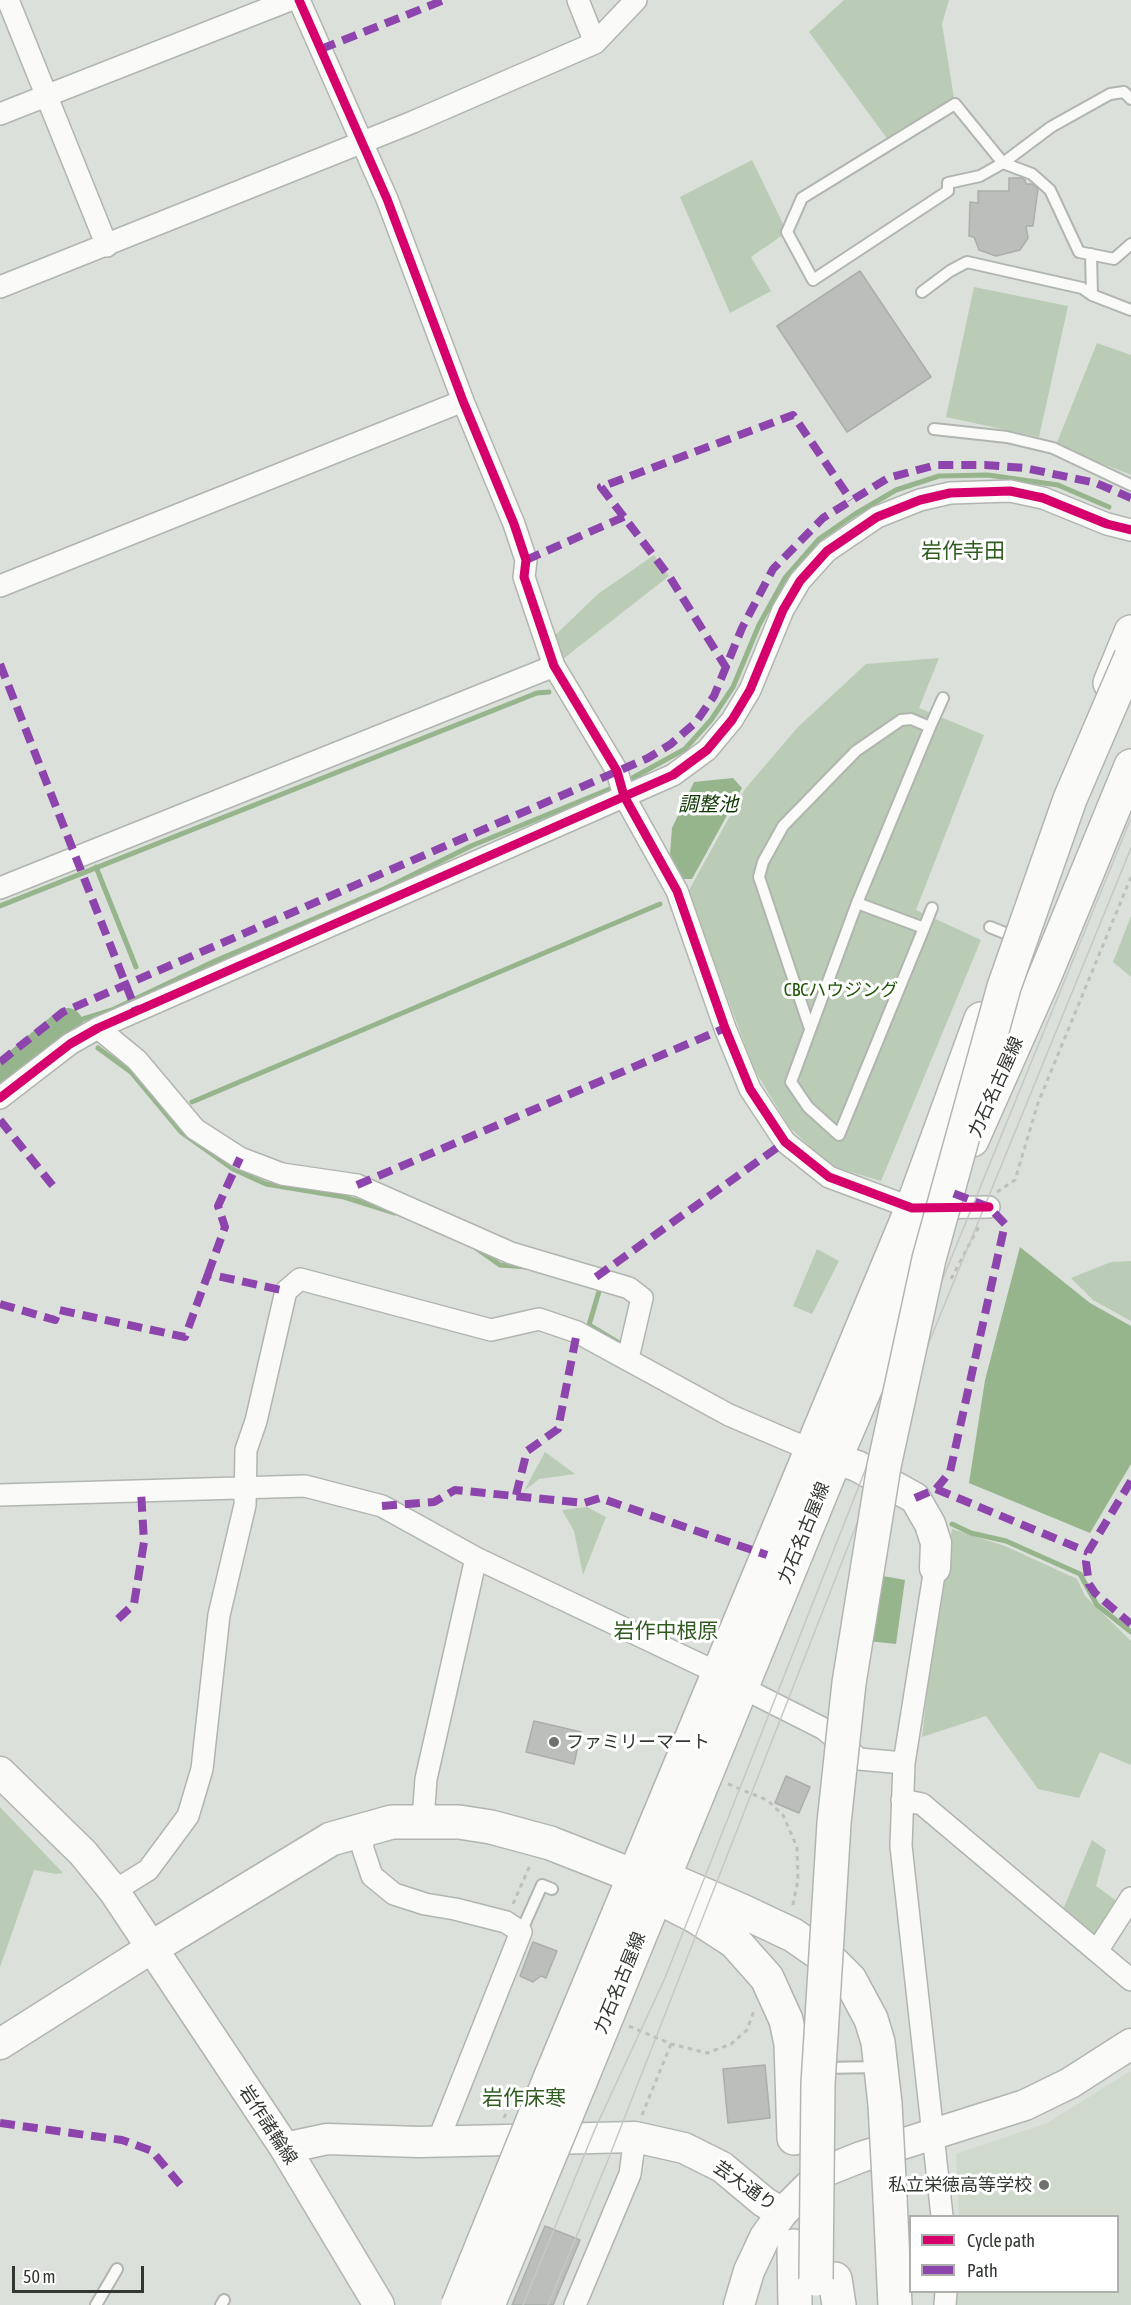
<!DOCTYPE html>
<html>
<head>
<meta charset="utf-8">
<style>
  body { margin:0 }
  #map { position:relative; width:1131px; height:2305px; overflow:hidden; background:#dbe0da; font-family:"Asap Condensed",sans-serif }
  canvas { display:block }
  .legend { position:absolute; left:909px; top:2215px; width:210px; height:78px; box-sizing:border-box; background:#fff; border:2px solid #adafad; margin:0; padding:8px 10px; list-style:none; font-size:18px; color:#323731 }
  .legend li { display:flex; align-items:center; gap:12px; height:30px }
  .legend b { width:30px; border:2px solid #adafad }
  .scale { position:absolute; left:12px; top:2266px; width:132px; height:27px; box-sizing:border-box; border:3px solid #323731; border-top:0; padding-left:8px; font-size:18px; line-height:21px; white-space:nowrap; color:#323731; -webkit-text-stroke:4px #fff; paint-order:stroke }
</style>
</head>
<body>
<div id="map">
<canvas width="1131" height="2305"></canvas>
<ul class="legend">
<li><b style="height:8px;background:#d6006c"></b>Cycle path</li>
<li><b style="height:8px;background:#8e44ad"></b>Path</li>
</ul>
<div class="scale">50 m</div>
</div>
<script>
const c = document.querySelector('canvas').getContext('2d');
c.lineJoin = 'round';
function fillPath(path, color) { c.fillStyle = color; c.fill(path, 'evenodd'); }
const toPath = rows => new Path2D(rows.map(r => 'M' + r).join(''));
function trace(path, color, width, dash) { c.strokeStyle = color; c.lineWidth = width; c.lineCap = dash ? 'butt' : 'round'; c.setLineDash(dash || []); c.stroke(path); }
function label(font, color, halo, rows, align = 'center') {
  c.font = font + ' "Asap Condensed","Noto Sans JP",sans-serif'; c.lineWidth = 6; c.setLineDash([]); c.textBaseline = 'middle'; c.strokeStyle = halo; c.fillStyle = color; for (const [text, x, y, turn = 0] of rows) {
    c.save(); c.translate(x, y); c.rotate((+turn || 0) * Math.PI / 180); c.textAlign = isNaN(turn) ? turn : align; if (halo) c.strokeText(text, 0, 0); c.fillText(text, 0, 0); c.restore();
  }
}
fillPath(toPath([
  [1131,2071,1131,2305,954,2305,956,2292,1118,2292,1118,2216,959,2216,956,2154,1047,2123]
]), '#cfdacd');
fillPath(toPath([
  [844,0,949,0,942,24,955,104,891,144,809,32],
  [752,160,787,232,751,257,771,291,730,313,680,197],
  [974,287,1068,306,1039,437,946,417],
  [1097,343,1131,355,1131,475,1056,445],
  [654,555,669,576,554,666,547,643,598,594],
  [939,658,919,708,984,735,916,910,981,940,881,1181,830,1166,789,1127,754,1069,688,892,745,789,798,727,866,664],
  [1131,916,1131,977,1113,962],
  [817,1249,839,1261,812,1314,793,1306],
  [1131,1261,1131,1321,1093,1300,1071,1278,1111,1262],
  [545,1452,575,1474,539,1479,524,1491],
  [587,1507,606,1517,583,1575,574,1531,562,1510],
  [952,1529,1005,1546,1077,1579,1085,1596,1131,1641,1131,1765,1100,1752,1079,1798,1038,1789,986,1716,922,1737,934,1630],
  [0,1807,63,1873,56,1874,34,1870,0,1967],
  [1092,1840,1106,1850,1096,1886,1125,1907,1097,1951,1059,1919]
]), '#baccb5');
fillPath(toPath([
  [733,778,742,788,692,879,677,879,670,854,672,828,694,782],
  [1020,1247,1090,1303,1131,1326,1131,1464,1090,1533,969,1483,985,1380],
  [850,1570,905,1580,896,1644,839,1638]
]), '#96b58d');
trace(toPath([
  [625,782,685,749,711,720,733,687,759,625,785,578,819,539,855,514,896,490,939,476,988,475,1058,485,1109,507],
  [96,867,136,967],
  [0,906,537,693,549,692],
  [67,1024,112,1010,215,961,384,889,471,846,617,786],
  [98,1048,131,1072,181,1132,233,1169,266,1184,344,1197,395,1213],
  [192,1102,660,904],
  [473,1246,500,1265,527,1267],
  [596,1287,600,1288,589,1325,624,1346],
  [952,1524,971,1533,1006,1541,1080,1574,1097,1605,1131,1632]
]), '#96b58d', 5);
trace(toPath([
  [0,1080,67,1024]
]), '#96b58d', 32);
const building = toPath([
  [1009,178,1022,178,1025,180,1026,184,1032,184,1038,189,1033,226,1026,226,1028,238,1020,250,996,256,979,250,974,237,969,236,970,202,978,203,978,191,1009,191,1009,178],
  [860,271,931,377,847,432,777,326,860,271],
  [534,1721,581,1732,574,1764,526,1752,534,1721],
  [786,1776,810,1787,799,1813,775,1803,786,1776],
  [533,1942,557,1951,546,1978,541,1976,533,1982,520,1976,533,1942],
  [765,2065,770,2118,728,2123,723,2069,765,2065],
  [545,2226,580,2240,553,2305,512,2305,545,2226]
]);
fillPath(building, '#bbbeba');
trace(building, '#abaeaa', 1.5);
const lane = toPath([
  [1131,99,1124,92,1110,94,1051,127,1003,163,1032,174,1050,190,1079,252,1114,259,1131,244],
  [955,104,1003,163,980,176,948,183,948,191,813,280,787,232,802,198,955,104],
  [1091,254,1092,295,1131,310],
  [922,292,950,271,967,262,1082,288,1092,295],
  [934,429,1007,437,1053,448,1131,485],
  [930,727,943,698],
  [990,927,1012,936],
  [924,928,932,908],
  [810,1029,759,877,763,862,783,826,856,751,901,720,911,719,930,727,857,903,791,1082,808,1107,839,1135,924,928,857,903],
  [521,1932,542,1885,552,1889],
  [822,2068,878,2067],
  [96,2305,117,2269],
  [221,2305,224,2300]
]);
const street = toPath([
  [8,0,107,246],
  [299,0,387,199,463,401,514,524,526,560,524,577,554,666,617,771,624,796,677,891,725,1028,750,1089,785,1142,829,1177,912,1208,989,1207],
  [578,0,595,43],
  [0,114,290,0],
  [0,287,413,122,595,43,636,0],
  [0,586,463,401],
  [0,888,554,666],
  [98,1028,137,1060,195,1129,240,1158,282,1174,357,1185,511,1253,629,1288,642,1298,628,1358],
  [0,1098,70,1044,98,1028,673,775,707,750,732,720,750,690,783,610,800,581,827,551,877,517,920,500,950,493,1010,491,1043,498,1107,524,1131,530],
  [0,1495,305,1486,382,1506,476,1558,718,1673],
  [935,1568,904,1763,901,1846,942,2216],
  [741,1687,824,1729,859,1759,904,1763],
  [902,1800,922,1804,1131,1980],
  [423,1820,426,1779,476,1558],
  [362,1828,363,1849,372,1876,394,1894,425,1904,455,1909,506,1922,521,1932,438,2141],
  [114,1891,148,1870,188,1816,202,1769,219,1615,245,1505,246,1450,256,1421,286,1291,300,1279,491,1330,539,1319,577,1332,729,1415,811,1450],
  [1097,1951,1131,1898],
  [575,2305,630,2174,635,2137],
  [945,2305,946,2292]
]);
const secondary = toPath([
  [835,1459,857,1466,915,1498,930,1524,936,1543,935,1568],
  [0,1772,83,1853,114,1891,285,2148,379,2305],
  [0,2044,153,1947],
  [285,2148,327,2139,419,2142,635,2137,684,2148,722,2167,764,2202,782,2213],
  [739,2305,749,2271,765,2237,782,2213,823,2172,861,2157,1025,2105,1070,2083,1131,2044]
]);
const primary = toPath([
  [1110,683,1131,632],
  [972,1140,1046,973,1131,766],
  [153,1947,331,1839,392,1822,459,1822,491,1827,550,1843,634,1876],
  [551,2076,912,1208,981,1019],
  [578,2087,835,1459,922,1256]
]);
const highway = toPath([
  [634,1876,663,1877,742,1911,793,1935,832,1962,850,1980,871,2019,878,2042,885,2104],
  [652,1894,695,1916,735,1942,767,1978,786,2020,791,2044,794,2138],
  [890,2198,895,2305],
  [794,2246,795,2305],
  [835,2279,839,2305]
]);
trace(lane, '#b1b5b0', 14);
trace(street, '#b1b5b0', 24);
trace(secondary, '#b1b5b0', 33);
trace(primary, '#b1b5b0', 36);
trace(highway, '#b1b5b0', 36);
trace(toPath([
  [997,1192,1015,1180,1038,1103,1131,877],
  [951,1279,979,1226],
  [728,1784,767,1800,783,1815,797,1847,798,1880,792,1909],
  [513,1904,531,1863],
  [629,2026,671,2044,707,2053,731,2044,747,2030,754,2011],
  [642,2115,671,2044],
  [504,2118,518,2086]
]), '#bdc0bd', 3, [4.5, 4.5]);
trace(lane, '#fafaf9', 10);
trace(street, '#fafaf9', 21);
trace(secondary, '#fafaf9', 30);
trace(primary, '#fafaf9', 33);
trace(highway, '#fafaf9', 33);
trace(toPath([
  [523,2305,595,2129,665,1978,881,1430,1131,818],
  [548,2305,608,2160,901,1411,1131,848]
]), '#c7c8c6', 1.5);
const primaryBridge = toPath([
  [458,2305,551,2076],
  [488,2305,578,2087]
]);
const highwayBridge = toPath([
  [885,2104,890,2198],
  [816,2279,818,2084,834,1823,849,1683,884,1466,929,1259,1004,987,1070,799,1131,657]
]);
trace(primaryBridge, '#b1b5b0', 36, []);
trace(highwayBridge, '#b1b5b0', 36, []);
trace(primaryBridge, '#fafaf9', 33);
trace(highwayBridge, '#fafaf9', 33);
trace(toPath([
  [321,49,444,0],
  [526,560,626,516],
  [0,664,137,1013],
  [727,669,669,576,601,487,793,415,851,500],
  [0,1062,63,1012,648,758,671,744,696,722,714,696,742,628,773,569,823,518,888,478,936,465,985,465,1025,468,1096,483,1131,498],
  [0,1120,57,1191],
  [357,1185,725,1028],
  [208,1274,225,1227,218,1206,240,1158],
  [596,1277,785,1142],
  [0,1304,55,1320,59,1310,185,1337,208,1274,286,1291],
  [1131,1481,1088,1552,1086,1562,1089,1584,1095,1593,1131,1624],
  [936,1489,1088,1552],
  [516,1495,527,1451,558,1429,577,1332],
  [915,1498,936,1489,950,1472,1005,1224,989,1207,950,1192],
  [382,1506,434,1502,455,1490,584,1503,600,1498,767,1555],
  [118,1619,134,1604,144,1542,141,1491],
  [0,2123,122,2140,152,2151,183,2188]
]), '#8e44ad', 8, [15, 8]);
trace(toPath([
  [299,0,387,199,463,401,514,524,526,560,524,577,554,666,617,771,624,796,677,891,725,1028,750,1089,785,1142,829,1177,912,1208,989,1207],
  [0,1098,70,1044,98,1028,673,775,707,750,732,720,750,690,783,610,800,581,827,551,877,517,920,500,950,493,1010,491,1043,498,1107,524,1131,530]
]), '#d6006c', 9);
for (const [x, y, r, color] of [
  [554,1742,6,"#6d726c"],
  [1044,2185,6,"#6d726c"]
]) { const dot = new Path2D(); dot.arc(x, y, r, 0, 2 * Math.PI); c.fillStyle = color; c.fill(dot); trace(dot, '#fff', 2); }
label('18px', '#1f5507', '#fff', [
  ["CBCハウジング",841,990]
]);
label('18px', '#323731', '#fff', [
  ["力石名古屋線",996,1087,-66],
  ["力石名古屋線",804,1533,-68],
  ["力石名古屋線",620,1983,-68],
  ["岩作諸輪線",268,2125,57],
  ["芸大通り",745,2186,35]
]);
label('18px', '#323731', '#fff', [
  ["ファミリーマート",566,1742],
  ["私立栄徳高等学校",1032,2185,"right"]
], 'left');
label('italic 20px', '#0d3600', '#fff', [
  ["調整池",708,805]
]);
label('21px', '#305b21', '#fff', [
  ["岩作寺田",963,551],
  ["岩作中根原",666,1631],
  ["岩作床寒",524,2098]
]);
</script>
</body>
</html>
